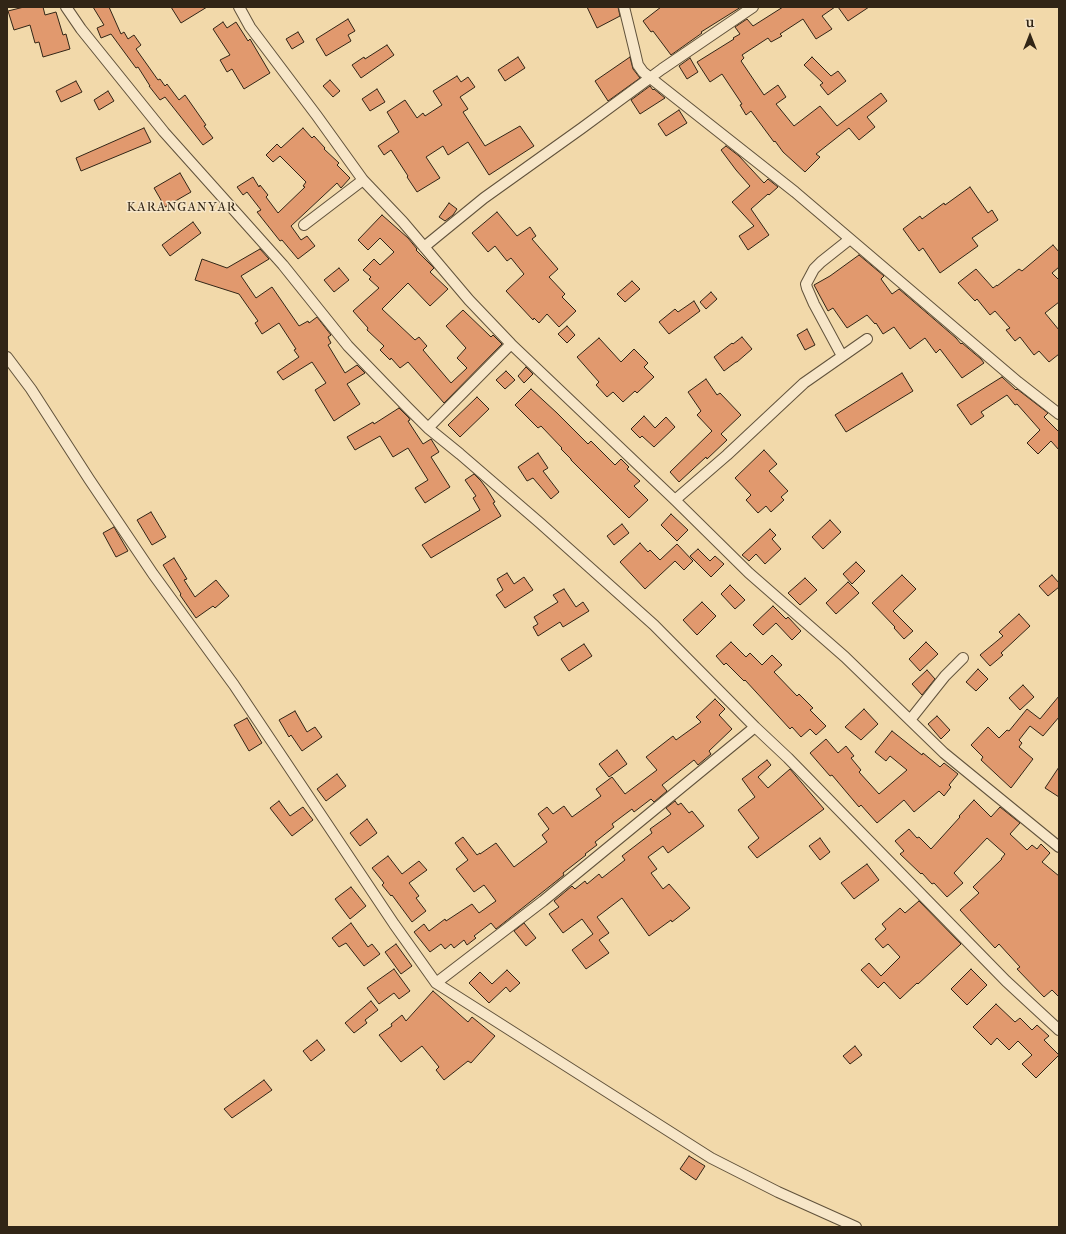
<!DOCTYPE html>
<html>
<head>
<meta charset="utf-8">
<style>
  body { margin:0 }
  #map { position:relative; width:1066px; height:1234px; overflow:hidden; background:#f2d9aa; font-family:"IM FELL French Canon",serif }
  canvas { display:block }
  .frame { position:absolute; inset:0; border:8px solid #312516; pointer-events:none }
  .north { position:absolute; left:1010px; top:16px; width:40px; height:40px; -webkit-text-stroke:3px #f7e6c8; paint-order:stroke; rotate:0deg; font-size:11px; font-weight:700; line-height:16px; text-align:center; color:#312516 }
  .north::after { content:''; display:block; margin:auto; width:14px; height:18px; background:#312516; clip-path:polygon(50% 0,100% 100%,50% 72%,0 100%) }
</style>
</head>
<body>
<div id="map">
<canvas width="1066" height="1234"></canvas>
<div class="frame"></div>
<div class="north">U</div>
</div>
<script>
const c = document.querySelector('canvas').getContext('2d');
c.lineJoin = 'round';
function fillPath(path, color) { c.fillStyle = color; c.fill(path, 'evenodd'); }
const toPath = rows => new Path2D(rows.map(r => 'M' + r).join(''));
function trace(path, color, width, dash) { c.strokeStyle = color; c.lineWidth = width; c.lineCap = dash ? 'butt' : 'round'; c.setLineDash(dash || []); c.stroke(path); }
function label(font, color, halo, rows, align = 'center') {
  c.font = font + ' "IM FELL French Canon",serif'; c.lineWidth = 3; c.setLineDash([]); c.textBaseline = 'middle'; c.strokeStyle = halo; c.fillStyle = color; for (const [text, x, y, turn = 0] of rows) {
    c.save(); c.translate(x, y); c.rotate((+turn || 0) * Math.PI / 180); c.textAlign = isNaN(turn) ? turn : align; if (halo) c.strokeText(text, 0, 0); c.fillText(text, 0, 0); c.restore();
  }
}
const building = toPath([
  [24,7,43,7,45,15,56,12,63,35,66,34,70,49,43,57,39,42,35,43,30,25,14,30,8,11,24,7],
  [93,7,109,7,121,34,124,32,128,39,134,35,141,45,136,49,158,80,160,79,165,86,167,84,179,100,185,95,206,125,204,126,213,138,203,145,165,97,160,100,149,86,150,86,138,67,136,68,111,34,101,38,97,28,104,25,93,7],
  [171,7,207,7,181,23,171,7],
  [587,7,618,7,620,16,597,28,587,7],
  [661,7,741,7,701,32,702,33,671,55,653,31,651,32,643,21,661,7],
  [783,7,835,7,822,16,832,29,816,39,803,19,780,34,782,36,771,42,768,38,742,55,744,58,741,61,764,95,778,85,786,97,776,104,794,126,820,106,837,126,881,93,887,101,867,117,875,127,859,140,849,128,816,154,820,157,805,172,783,152,775,141,774,142,751,111,746,115,740,105,742,104,722,74,710,82,697,62,734,39,733,38,740,34,735,27,747,19,753,26,783,7],
  [838,7,869,7,848,21,838,7],
  [348,19,355,31,348,35,351,41,326,56,316,39,348,19],
  [223,22,227,28,236,22,248,41,250,39,270,73,244,89,232,69,227,72,220,60,230,55,213,29,223,22],
  [298,32,304,42,292,49,286,39,298,32],
  [387,45,394,55,361,78,352,65,364,57,365,59,387,45],
  [518,57,525,68,505,81,498,70,518,57],
  [630,57,633,69,640,78,608,101,595,81,630,57],
  [812,57,831,76,838,71,846,81,828,95,820,85,823,83,804,65,812,57],
  [690,58,698,72,687,79,679,66,690,58],
  [457,76,461,82,468,77,475,87,460,97,468,109,463,112,485,146,520,126,534,146,489,175,468,142,448,155,443,146,426,157,440,178,417,192,407,177,408,176,391,150,384,155,378,146,399,132,387,112,405,100,417,118,423,113,425,116,442,105,433,91,457,76],
  [330,80,340,91,333,97,323,86,330,80],
  [76,81,82,92,61,102,56,91,76,81],
  [650,86,653,90,654,89,665,98,640,114,631,100,650,86],
  [377,89,385,102,370,111,362,99,377,89],
  [108,91,114,101,99,110,94,100,108,91],
  [679,110,687,123,666,136,658,124,679,110],
  [144,128,151,142,81,171,76,158,144,128],
  [303,128,312,138,314,136,325,148,324,149,339,163,337,165,350,178,341,188,337,183,291,226,301,240,307,236,315,246,298,259,282,240,280,241,257,212,261,210,247,192,243,195,237,187,253,177,259,187,260,185,268,195,266,197,278,213,305,187,303,186,306,182,280,156,273,162,266,155,277,144,281,148,303,128],
  [726,146,739,156,764,183,768,179,778,187,769,195,768,194,751,209,769,235,748,250,739,236,754,226,732,202,750,186,736,170,721,150,726,146],
  [180,173,191,192,165,207,154,188,180,173],
  [970,187,988,213,992,210,998,220,972,238,978,246,940,273,923,248,919,251,903,229,920,216,922,219,944,203,945,205,970,187],
  [449,203,457,209,453,215,445,221,439,217,449,203],
  [497,212,517,236,530,227,536,236,532,239,558,269,549,277,565,294,562,297,576,311,559,327,547,314,539,323,534,318,533,320,506,291,524,274,511,258,507,261,495,246,488,252,472,233,497,212],
  [382,215,408,238,417,249,416,250,434,268,430,272,448,289,430,306,408,283,382,309,415,340,419,337,427,346,423,350,451,383,467,368,457,358,466,348,446,326,463,310,491,337,493,335,502,344,444,403,408,362,400,368,391,358,390,360,380,350,384,346,367,330,368,328,353,311,379,288,369,279,371,277,363,270,374,259,380,265,394,252,380,238,368,250,358,240,382,215],
  [193,222,201,233,170,256,162,245,193,222],
  [1053,245,1059,252,1059,267,1052,273,1059,280,1059,302,1045,313,1059,330,1059,354,1049,362,1039,351,1034,355,1020,337,1015,341,1006,330,1010,328,995,311,990,315,977,299,975,301,958,283,976,269,993,288,997,285,997,286,1019,269,1022,271,1053,245],
  [260,249,269,259,241,276,256,298,272,287,299,326,308,321,309,323,317,317,331,335,328,337,331,343,328,345,345,373,357,365,365,373,347,384,360,404,334,421,315,390,326,383,312,362,283,380,277,372,299,357,294,350,296,349,279,323,262,334,255,323,258,321,239,294,195,280,202,259,227,268,260,249],
  [859,255,884,276,881,279,892,294,899,289,956,338,961,344,962,343,981,359,984,363,962,378,940,349,936,353,925,338,910,349,894,327,883,334,876,323,875,324,867,315,847,328,833,308,828,311,814,285,830,276,859,255],
  [339,268,349,280,334,292,324,280,339,268],
  [632,281,640,289,625,302,617,294,632,281],
  [711,292,717,299,706,309,700,302,711,292],
  [694,301,700,311,669,334,659,322,675,309,678,312,694,301],
  [567,326,575,335,567,343,558,334,567,326],
  [807,329,815,345,805,350,797,335,807,329],
  [742,337,752,349,737,362,736,362,724,371,714,357,732,343,733,344,742,337],
  [599,338,621,362,634,349,648,363,644,367,654,377,637,393,635,391,623,402,613,392,607,397,596,385,599,382,577,357,599,338],
  [526,367,533,374,524,383,518,376,526,367],
  [506,371,515,380,505,389,496,380,506,371],
  [902,373,913,391,846,432,835,415,902,373],
  [1002,377,1016,390,1017,389,1048,413,1044,417,1059,432,1059,450,1051,441,1038,454,1027,443,1040,430,1017,404,1015,405,1007,395,981,412,984,416,971,425,957,405,1002,377],
  [706,379,717,395,720,393,741,415,721,434,727,440,707,459,706,457,679,482,670,472,712,431,697,415,701,411,688,392,706,379],
  [531,389,557,413,588,444,591,441,615,465,621,459,629,467,627,469,640,481,634,486,648,500,629,518,571,460,571,459,561,449,562,448,541,426,538,428,515,405,531,389],
  [477,397,489,409,460,437,448,425,477,397],
  [399,408,409,418,410,420,408,421,423,444,431,439,439,452,431,457,450,487,425,503,415,488,428,480,408,448,393,457,380,436,355,450,347,437,373,422,374,424,399,408],
  [644,416,655,428,666,417,675,427,654,447,642,436,640,438,631,429,644,416],
  [764,450,777,464,769,471,788,491,781,497,784,500,771,512,766,506,758,513,746,500,751,495,735,478,764,450],
  [538,453,548,468,543,471,559,492,551,499,533,478,527,481,518,467,538,453],
  [474,474,481,481,487,489,495,502,493,503,501,516,431,558,422,545,480,510,473,498,476,496,465,480,474,474],
  [151,512,166,537,152,545,137,520,151,512],
  [671,514,688,530,677,541,661,525,671,514],
  [830,520,841,532,823,549,812,537,830,520],
  [622,524,629,533,614,545,607,536,622,524],
  [114,527,128,551,116,557,103,533,114,527],
  [770,529,776,535,772,539,781,549,765,564,756,554,749,561,742,555,770,529],
  [640,543,648,552,650,550,660,560,677,544,693,561,684,570,675,561,645,589,620,562,640,543],
  [698,549,710,561,715,556,724,564,711,577,690,556,698,549],
  [174,558,187,579,184,580,195,597,216,580,229,596,215,608,213,606,196,618,180,595,181,594,163,565,174,558],
  [856,562,865,571,852,584,843,574,856,562],
  [507,573,514,584,524,577,533,590,505,608,496,595,503,590,497,579,507,573],
  [902,575,916,589,893,611,913,631,904,639,894,628,895,627,872,603,902,575],
  [1052,575,1059,583,1059,587,1048,596,1039,586,1052,575],
  [805,578,817,590,800,605,788,593,805,578],
  [848,582,859,593,836,614,826,603,848,582],
  [730,585,745,600,735,609,721,594,730,585],
  [564,589,576,607,583,602,589,611,563,627,560,622,538,636,533,627,538,624,534,617,558,602,553,595,564,589],
  [702,602,716,616,697,635,683,620,702,602],
  [773,606,786,619,788,617,801,631,792,640,776,623,763,635,753,625,773,606],
  [1019,614,1030,626,1001,653,1003,655,990,666,980,655,1003,636,999,632,1019,614],
  [731,642,746,657,750,653,762,665,772,655,782,665,774,672,797,696,799,694,813,708,810,710,826,726,816,735,810,729,801,737,792,727,790,729,745,680,744,681,726,663,724,665,716,656,731,642],
  [926,642,938,654,920,671,909,659,926,642],
  [584,644,592,656,569,671,561,659,584,644],
  [978,669,988,679,976,691,966,682,978,669],
  [927,670,935,679,922,695,912,684,927,670],
  [1023,685,1034,697,1020,710,1009,698,1023,685],
  [1059,696,1059,717,1043,736,1030,726,1019,740,1022,743,1019,747,1033,759,1011,788,981,760,983,757,971,745,988,727,999,738,1007,730,1009,731,1027,709,1040,719,1059,696],
  [715,699,725,709,719,715,732,729,709,751,711,754,698,765,694,760,662,785,667,791,654,802,651,799,634,812,632,809,612,824,614,827,595,842,597,845,585,854,586,855,563,873,564,875,496,929,491,923,474,936,476,938,467,945,464,940,454,948,451,944,445,949,441,944,430,952,414,932,424,924,429,931,445,919,446,921,472,904,479,913,496,901,484,885,474,892,456,869,468,860,455,843,463,837,477,855,480,853,480,854,496,843,514,867,547,842,542,835,549,829,538,814,547,807,553,814,564,806,572,817,601,796,596,789,612,777,625,794,657,770,646,757,673,736,676,740,701,722,696,717,715,699],
  [864,709,878,724,861,740,845,727,864,709],
  [295,711,307,732,315,727,322,737,302,751,291,735,289,737,279,720,295,711],
  [937,716,950,730,941,739,928,724,937,716],
  [247,718,262,743,249,751,234,725,247,718],
  [892,731,922,755,923,753,940,767,944,763,958,774,949,785,951,787,944,796,939,791,914,812,904,800,877,823,861,805,859,807,832,775,830,776,810,753,826,739,838,753,846,746,854,756,851,758,861,770,859,772,879,794,907,770,890,756,886,761,875,752,892,731],
  [617,750,627,764,609,777,599,764,617,750],
  [767,760,771,765,758,777,768,788,790,769,824,809,757,858,748,847,759,838,738,810,755,797,742,779,767,760],
  [1059,767,1059,797,1045,788,1059,767],
  [337,774,346,786,326,801,317,789,337,774],
  [974,800,991,817,1000,807,1020,823,1010,834,1027,850,1032,845,1037,849,1041,844,1050,853,1042,862,1059,876,1059,997,1052,990,1044,997,1017,969,1020,967,999,944,995,948,960,910,979,893,973,887,1002,859,1001,859,1005,854,987,838,954,873,963,883,947,897,934,883,932,884,922,873,921,874,900,854,904,851,895,841,909,829,917,838,919,837,931,849,960,817,959,816,974,800],
  [279,801,290,816,303,807,313,820,292,836,270,808,279,801],
  [675,801,678,805,681,803,689,813,692,811,704,826,668,853,663,846,648,857,657,869,651,873,663,889,669,884,690,908,672,922,671,920,649,936,622,898,597,917,609,933,599,940,609,953,586,969,572,950,593,934,582,919,563,933,549,914,559,907,554,901,572,886,575,889,585,881,587,884,599,874,602,878,625,860,622,856,652,833,650,829,671,814,666,808,675,801],
  [367,819,377,833,360,846,350,833,367,819],
  [820,838,830,852,820,860,809,846,820,838],
  [388,856,402,874,419,861,427,870,409,883,419,896,416,898,426,911,412,922,392,895,391,896,382,885,384,883,372,868,388,856],
  [867,864,879,880,854,899,841,883,867,864],
  [351,887,366,906,350,919,335,899,351,887],
  [919,901,961,944,918,984,917,983,900,999,884,982,878,988,861,970,869,963,881,976,900,957,888,944,883,948,875,939,886,929,882,924,900,908,905,913,919,901],
  [351,923,368,947,372,944,380,954,364,966,346,943,339,947,332,938,351,923],
  [524,923,536,938,526,946,514,931,524,923],
  [396,944,412,966,401,974,385,952,396,944],
  [394,969,410,991,399,999,394,993,379,1004,367,988,394,969],
  [971,969,987,985,967,1005,951,989,971,969],
  [507,970,520,983,510,992,506,987,489,1003,469,983,480,972,492,984,507,970],
  [433,991,468,1022,472,1017,495,1036,471,1063,468,1061,444,1080,436,1070,439,1067,422,1046,401,1062,379,1035,392,1026,391,1024,402,1015,406,1021,433,991],
  [371,1001,378,1010,365,1020,367,1023,354,1033,345,1023,371,1001],
  [996,1004,1015,1022,1020,1018,1032,1030,1037,1025,1049,1036,1044,1040,1059,1055,1036,1078,1022,1064,1032,1055,1018,1041,1009,1050,997,1038,991,1045,973,1027,996,1004],
  [317,1040,325,1050,311,1061,303,1051,317,1040],
  [855,1046,862,1055,850,1064,843,1056,855,1046],
  [264,1080,272,1090,232,1118,224,1109,264,1080],
  [689,1156,705,1166,696,1180,680,1169,689,1156]
]);
fillPath(building, '#e1996e');
trace(building, '#312516', 1);
const minor = toPath([
  [66,7,81,29,164,132,283,265,348,346,407,407,428,428,460,454,540,523,654,625,755,727,788,758,1006,981,1059,1030],
  [239,7,250,27,317,116,363,180,403,222,469,300,511,344,675,500,749,573,845,657,944,753,1059,847],
  [624,7,634,48,638,65,643,72,795,192,1018,382,1059,414],
  [304,225,363,180],
  [424,247,484,198,582,128,662,69,753,7],
  [842,356,814,304,807,288,806,284,814,269,821,262,850,239],
  [7,357,31,389,89,479,153,574,234,685,394,924,436,983,711,1158,778,1192,856,1227],
  [428,428,511,344],
  [675,500,727,455,804,383,867,339],
  [910,720,945,676,963,658],
  [436,983,543,901,755,727]
]);
trace(minor, '#61523b', 12);
trace(minor, '#f7e6c8', 10);
c.letterSpacing = '1px';
label('13px', '#312516', '#f7e6c8', [
  ["KARANGANYAR",182,208]
]);
c.letterSpacing = '0px';
</script>
</body>
</html>
